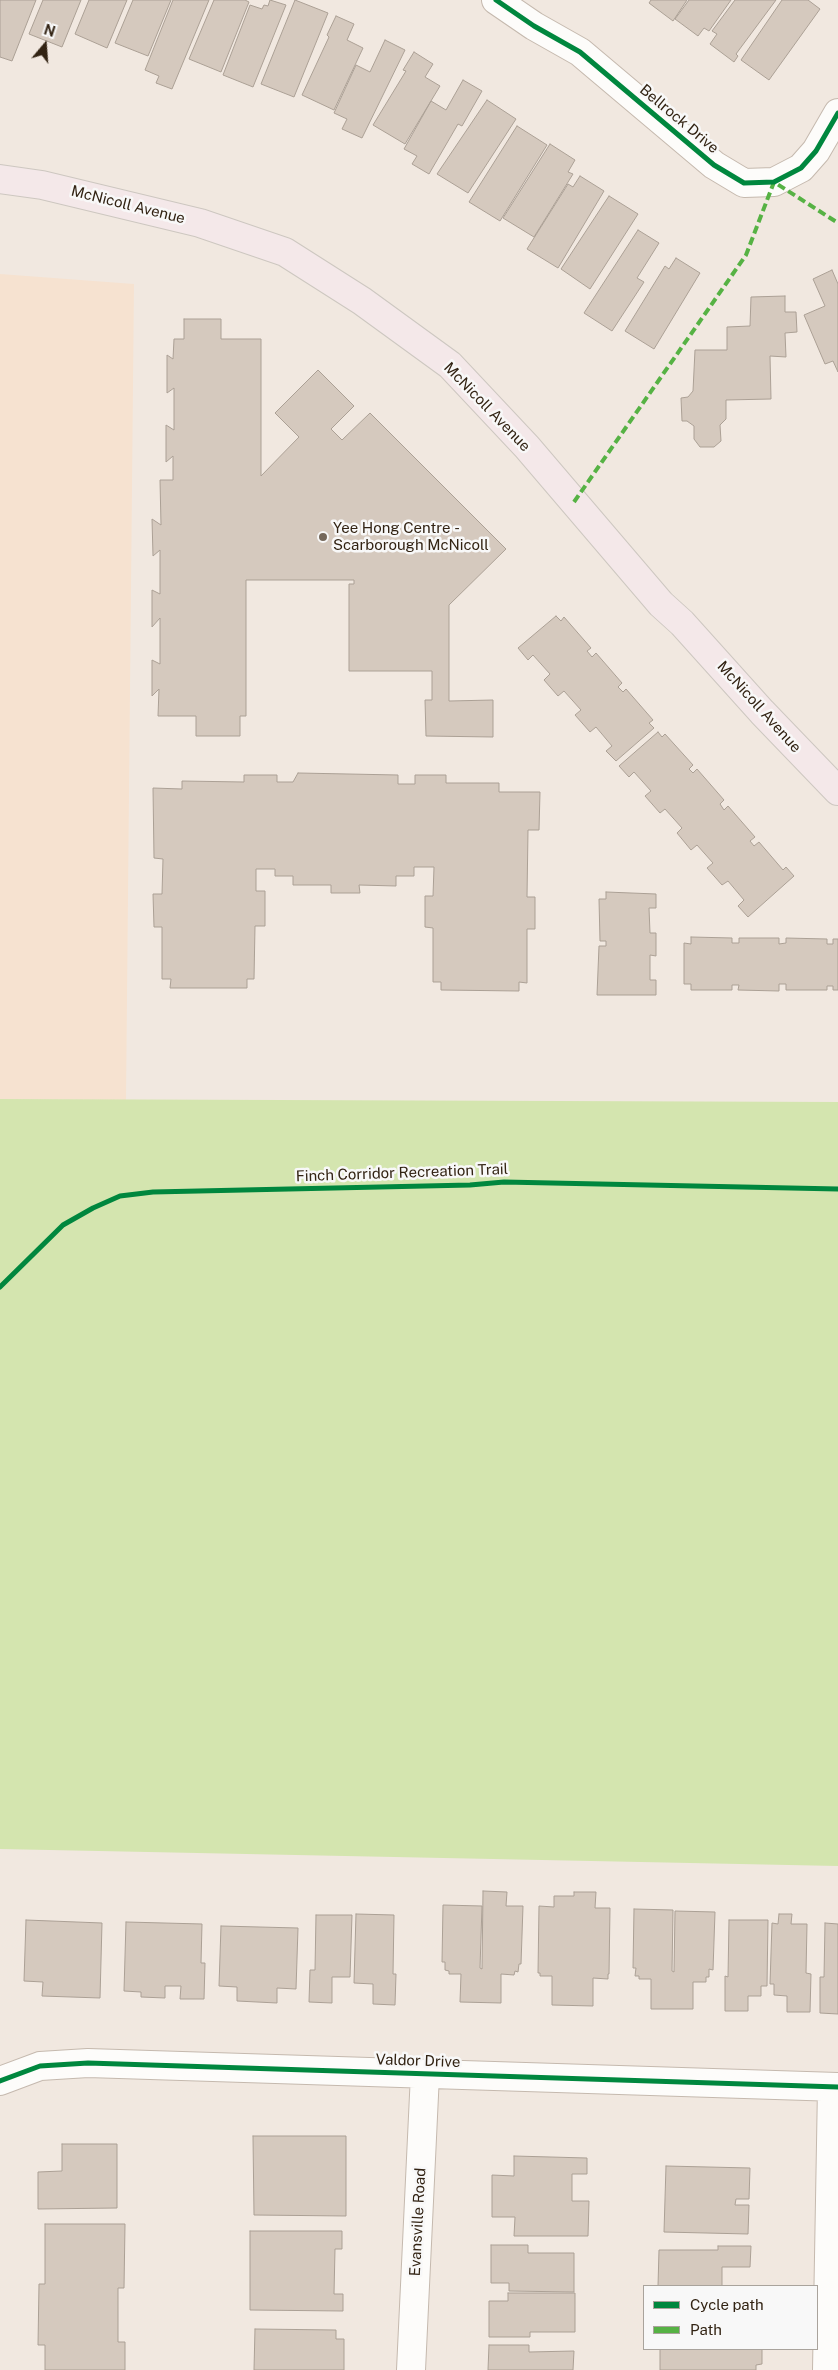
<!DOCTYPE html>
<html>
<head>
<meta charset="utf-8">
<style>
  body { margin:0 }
  #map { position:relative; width:838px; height:2370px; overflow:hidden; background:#f1e8e0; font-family:"Public Sans",sans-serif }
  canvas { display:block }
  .legend { position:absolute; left:643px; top:2285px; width:175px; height:65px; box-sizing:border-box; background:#f8f8f8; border:1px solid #a9a39c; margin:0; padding:6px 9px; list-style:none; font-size:15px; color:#322313 }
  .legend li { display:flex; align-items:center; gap:10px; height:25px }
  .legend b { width:25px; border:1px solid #a9a39c }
  .north { position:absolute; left:20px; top:20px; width:50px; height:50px; -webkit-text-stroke:4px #f8f8f8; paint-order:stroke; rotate:18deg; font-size:14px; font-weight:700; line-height:20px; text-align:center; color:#322313 }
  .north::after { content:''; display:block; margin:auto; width:18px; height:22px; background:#322313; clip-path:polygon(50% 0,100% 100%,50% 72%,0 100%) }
</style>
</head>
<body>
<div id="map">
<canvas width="838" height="2370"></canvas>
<ul class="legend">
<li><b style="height:6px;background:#00873e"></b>Cycle path</li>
<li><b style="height:6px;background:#56b244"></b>Path</li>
</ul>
<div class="north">N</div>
</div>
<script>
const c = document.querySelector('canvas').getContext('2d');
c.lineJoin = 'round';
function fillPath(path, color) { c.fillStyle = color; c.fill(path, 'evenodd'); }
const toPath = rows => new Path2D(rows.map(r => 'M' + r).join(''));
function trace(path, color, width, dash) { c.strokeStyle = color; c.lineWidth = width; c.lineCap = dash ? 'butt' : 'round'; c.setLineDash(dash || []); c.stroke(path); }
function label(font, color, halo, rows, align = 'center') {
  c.font = font + ' "Public Sans",sans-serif'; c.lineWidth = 5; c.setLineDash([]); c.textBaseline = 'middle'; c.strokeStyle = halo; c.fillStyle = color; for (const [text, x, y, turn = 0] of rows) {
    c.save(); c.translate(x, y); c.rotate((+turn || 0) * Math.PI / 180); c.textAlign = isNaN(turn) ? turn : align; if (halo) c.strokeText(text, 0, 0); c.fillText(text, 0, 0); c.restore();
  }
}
fillPath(toPath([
  [0,274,134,284,126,1100,0,1099]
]), '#f6e2d0');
fillPath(toPath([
  [0,1099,838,1102,838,1866,0,1849]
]), '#d4e5af');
const building = toPath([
  [0,0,36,0,12,61,0,57,0,0],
  [43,0,81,0,62,47,29,34,43,0],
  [89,0,127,0,107,48,75,34,89,0],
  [133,0,171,0,148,56,115,43,133,0],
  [173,0,209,0,172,89,156,83,159,76,145,70,173,0],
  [214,0,245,0,249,2,221,72,189,59,214,0],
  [270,0,286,5,253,87,223,75,250,5,262,9,264,5,268,6,270,0],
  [295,0,328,13,294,97,261,84,295,0],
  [651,0,687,0,673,21,649,3,651,0],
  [689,0,731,0,709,31,704,28,698,36,675,19,689,0],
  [735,0,776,0,736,54,738,56,734,62,710,44,717,34,712,31,735,0],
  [782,0,808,0,820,9,769,80,741,60,782,0],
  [336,16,354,24,347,40,363,48,334,110,302,95,329,37,327,35,336,16],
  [385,40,405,50,362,138,342,129,347,119,334,113,356,65,370,72,385,40],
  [414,52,433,64,425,77,440,86,405,144,373,125,406,71,403,70,414,52],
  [463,80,482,91,462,126,458,124,429,174,412,164,417,156,404,149,431,101,446,110,463,80],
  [487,100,516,119,468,193,437,174,487,100],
  [517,126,547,145,500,221,469,202,517,126],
  [550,144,575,160,568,172,573,174,534,237,503,218,550,144],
  [580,176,604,191,558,268,527,249,568,184,573,187,580,176],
  [609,196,638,214,590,289,561,269,609,196],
  [638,230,659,243,637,278,644,282,612,331,584,313,638,230],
  [676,258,700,273,654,349,625,331,665,266,669,269,676,258],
  [832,270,838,284,838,372,833,361,825,364,804,315,825,306,813,279,832,270],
  [785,296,785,312,796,312,797,332,785,333,786,357,770,356,771,399,726,400,726,419,720,425,721,441,714,447,700,447,694,439,694,426,687,421,682,421,681,398,688,397,693,391,695,350,727,350,727,327,750,326,751,297,785,296],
  [184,319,221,319,221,339,261,339,261,476,299,437,275,413,318,370,354,406,331,429,342,440,370,413,506,549,449,605,449,701,493,700,493,737,426,736,425,700,432,700,432,671,349,671,349,584,354,584,354,580,246,580,246,716,240,716,240,736,196,736,196,716,158,716,159,689,152,696,152,660,160,664,160,618,152,627,152,590,160,594,160,550,153,556,152,519,161,525,160,480,173,480,173,456,166,462,166,425,174,430,174,388,167,393,167,355,173,359,174,339,184,339,184,319],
  [556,616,561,621,564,617,591,648,587,651,592,657,596,653,622,683,618,687,623,692,626,689,653,720,649,723,654,728,616,761,606,751,612,746,596,727,590,732,575,715,581,710,564,691,558,696,544,680,550,674,533,655,528,660,518,648,556,616],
  [658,732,662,737,665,734,693,765,689,769,693,773,697,769,724,800,720,804,724,810,728,806,755,837,750,841,754,846,759,842,783,870,786,867,794,876,748,917,738,906,744,900,728,881,722,885,707,868,713,863,697,845,691,850,677,833,682,828,665,809,660,813,645,796,651,791,634,772,629,777,619,766,658,732],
  [298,773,398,775,398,784,415,784,415,775,446,775,446,783,499,783,499,792,540,792,539,830,528,830,527,897,535,897,535,929,527,929,527,983,519,982,519,991,441,990,441,982,433,982,433,928,425,927,425,896,433,896,434,867,414,867,414,876,396,876,396,886,359,885,360,893,331,893,331,885,293,885,293,876,275,876,275,869,256,869,256,891,265,891,265,926,255,926,254,979,247,979,247,988,170,988,171,979,162,979,162,927,154,927,153,894,162,894,163,859,154,858,153,788,182,789,182,781,244,782,244,775,277,775,277,782,293,782,298,773],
  [606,892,656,894,656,908,649,908,650,933,656,933,656,956,650,955,650,980,656,980,656,995,597,995,599,946,606,946,606,941,600,941,599,899,606,899,606,892],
  [691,937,732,938,732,943,739,943,739,938,779,938,779,944,786,943,786,938,827,939,827,944,833,944,833,939,838,939,838,990,833,990,833,986,827,986,827,990,786,990,786,984,779,984,779,991,738,990,739,985,732,985,732,990,691,990,691,984,684,984,684,943,691,944,691,937],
  [483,1891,507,1892,506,1906,523,1906,521,1964,519,1964,518,1972,515,1971,514,1975,501,1974,501,2003,460,2002,461,1974,449,1974,449,1971,445,1970,445,1962,442,1962,443,1905,482,1906,480,1968,482,1969,483,1891],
  [574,1892,596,1892,595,1908,610,1908,609,1974,608,1974,608,1979,593,1978,593,2006,552,2005,552,1976,540,1976,540,1973,538,1973,539,1906,554,1907,554,1896,574,1896,574,1892],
  [634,1909,673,1910,672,1971,674,1972,675,1911,715,1912,713,1970,709,1969,709,1977,706,1977,706,1982,693,1982,693,2009,651,2009,651,1979,639,1979,639,1976,635,1976,636,1968,633,1968,634,1909],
  [356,1914,394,1915,393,1974,396,1974,395,2005,373,2004,373,1984,354,1983,356,1914],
  [779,1914,792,1914,791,1924,807,1924,806,1973,811,1974,810,2012,787,2012,787,1996,774,1995,774,1984,770,1984,772,1923,778,1924,779,1914],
  [316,1915,352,1915,350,1977,332,1977,332,2003,309,2002,310,1970,315,1970,316,1915],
  [26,1920,102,1923,100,1998,42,1996,43,1982,24,1981,26,1920],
  [729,1920,768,1920,767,1986,761,1986,761,1996,748,1996,748,2011,725,2011,725,1976,728,1977,729,1920],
  [126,1922,202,1924,201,1963,205,1963,204,1999,180,1999,181,1986,165,1986,165,1998,141,1997,141,1992,124,1991,126,1922],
  [825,1923,838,1924,838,2014,820,2013,820,1977,824,1977,825,1923],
  [221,1926,298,1928,296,1989,277,1988,277,2003,237,2001,237,1987,219,1986,221,1926],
  [253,2136,346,2136,346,2216,254,2215,253,2136],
  [62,2144,117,2144,117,2208,38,2209,38,2172,62,2171,62,2144],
  [514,2156,587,2158,587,2174,572,2174,572,2201,589,2201,588,2236,514,2236,515,2217,492,2217,492,2175,514,2176,514,2156],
  [666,2166,750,2168,749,2199,736,2199,735,2205,749,2205,748,2234,664,2232,666,2166],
  [45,2224,125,2224,124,2288,118,2288,118,2342,125,2342,125,2370,45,2370,45,2345,38,2345,39,2284,45,2284,45,2224],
  [250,2231,342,2231,342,2249,335,2249,334,2294,343,2294,343,2311,250,2310,250,2231],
  [491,2245,528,2245,528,2253,574,2253,574,2292,509,2291,509,2283,491,2283,491,2245],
  [718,2246,751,2246,750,2267,722,2267,722,2286,658,2286,659,2250,718,2250,718,2246],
  [508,2293,575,2293,575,2332,530,2332,530,2337,489,2337,489,2301,508,2301,508,2293],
  [255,2329,336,2330,336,2339,344,2339,344,2370,254,2370,255,2329],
  [489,2345,529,2345,529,2352,574,2351,573,2370,488,2370,489,2345],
  [660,2349,762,2349,762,2364,756,2365,756,2370,660,2370,660,2349]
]);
fillPath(building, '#d5c9be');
trace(building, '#aba095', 1);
const minor = toPath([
  [496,0,534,26,580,52,714,165,744,183,774,182,801,168,816,151,838,113],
  [0,2081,40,2066,88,2063,838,2087],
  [411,2370,425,2074],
  [827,2370,832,2087]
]);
const major = toPath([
  [0,179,42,185,200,223,285,252,362,301,450,365,527,447,661,604,682,623,762,712,838,791]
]);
trace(minor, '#c5b9ae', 30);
trace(major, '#cdc7c0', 30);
trace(minor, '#fdfcfa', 28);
trace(major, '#f4e8e9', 28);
trace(toPath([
  [574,502,746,255,774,182,838,223]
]), '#56b244', 4, [8, 4]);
trace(toPath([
  [496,0,534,26,580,52,714,165,744,183,774,182,801,168,816,151,838,113],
  [0,1287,63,1225,93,1208,120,1196,153,1192,470,1185,504,1182,838,1189],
  [0,2081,40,2066,88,2063,838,2087]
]), '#00873e', 5);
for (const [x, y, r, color] of [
  [323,537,5,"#75685b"]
]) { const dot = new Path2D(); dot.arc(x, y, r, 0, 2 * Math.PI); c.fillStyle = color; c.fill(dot); trace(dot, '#f8f8f8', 2); }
label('15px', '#322313', '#f8f8f8', [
  ["Bellrock Drive",679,119,40],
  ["McNicoll Avenue",128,205,14],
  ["McNicoll Avenue",487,407,46],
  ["McNicoll Avenue",759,707,48],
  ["Finch Corridor Recreation Trail",402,1173,-2],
  ["Valdor Drive",418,2061,2],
  ["Evansville Road",418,2222,-87]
]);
label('15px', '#322313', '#f8f8f8', [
  ["Yee Hong Centre -",333,528],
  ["Scarborough McNicoll",333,545]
], 'left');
</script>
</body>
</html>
